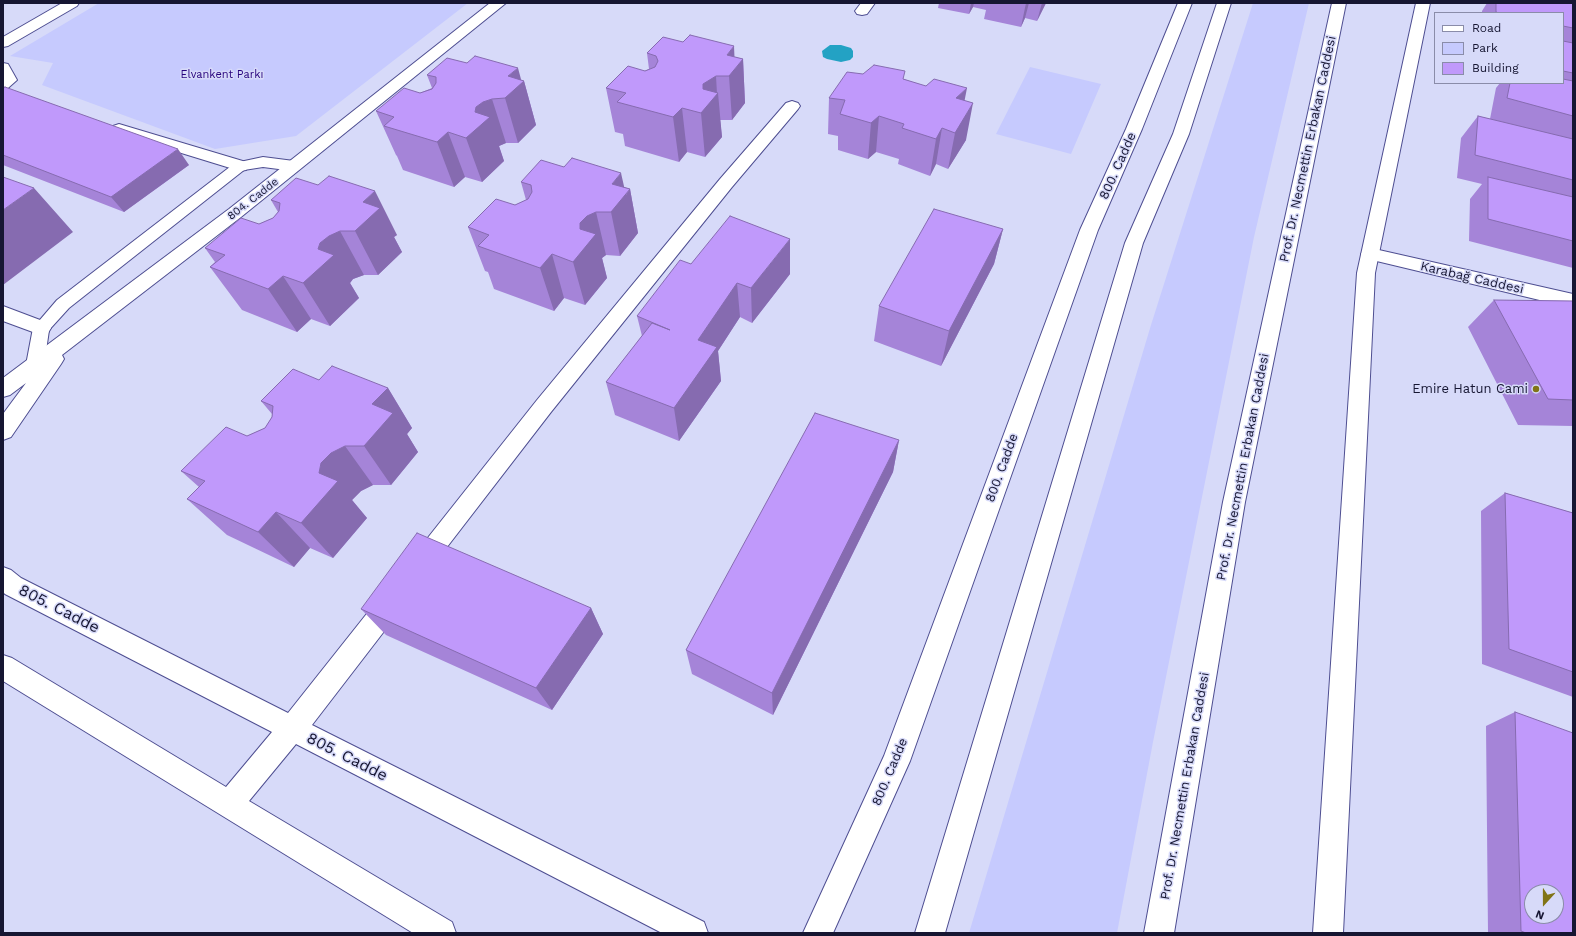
<!DOCTYPE html>
<html>
<head>
<meta charset="utf-8">
<style>
  body { margin:0 }
  #map { position:relative; width:1576px; height:936px; overflow:hidden; background:#d7daf9; font-family:"Work Sans",sans-serif }
  canvas { display:block }
  .frame { position:absolute; inset:0; border:4px solid #161632; pointer-events:none }
  .legend { position:absolute; left:1434px; top:12px; width:130px; height:72px; box-sizing:border-box; background:#d7daf9; border:1px solid #8a8ca9; margin:0; padding:5px 7px; list-style:none; font-size:12px; color:#161632 }
  .legend li { display:flex; align-items:center; gap:8px; height:20px }
  .legend b { width:20px; border:1px solid #8a8ca9 }
  .north { position:absolute; left:1524px; top:884px; width:40px; height:40px; box-sizing:border-box; background:#d7daf9; border:1px solid #8a8ca9; border-radius:50%; rotate:201deg; font-size:11px; font-weight:700; line-height:16px; text-align:center; color:#161632 }
  .north::after { content:''; display:block; margin:auto; width:14px; height:18px; background:#817416; clip-path:polygon(50% 0,100% 100%,50% 72%,0 100%) }
</style>
</head>
<body>
<div id="map">
<canvas width="1576" height="936"></canvas>
<div class="frame"></div>
<ul class="legend">
<li><b style="height:5px;background:#fff"></b>Road</li>
<li><b style="height:11px;background:#c6cafe"></b>Park</li>
<li><b style="height:11px;background:#c099fb"></b>Building</li>
</ul>
<div class="north">N</div>
</div>
<script>
const c = document.querySelector('canvas').getContext('2d');
c.lineJoin = 'round';
function fillPath(path, color) { c.fillStyle = color; c.fill(path, 'evenodd'); }
const toPath = rows => new Path2D(rows.map(r => 'M' + r).join(''));
function trace(path, color, width, dash) { c.strokeStyle = color; c.lineWidth = width; c.lineCap = dash ? 'butt' : 'round'; c.setLineDash(dash || []); c.stroke(path); }
function label(font, color, halo, rows, align = 'center') {
  c.font = font + ' "Work Sans",sans-serif'; c.lineWidth = 3; c.setLineDash([]); c.textBaseline = 'middle'; c.strokeStyle = halo; c.fillStyle = color; for (const [text, x, y, turn = 0] of rows) {
    c.save(); c.translate(x, y); c.rotate((+turn || 0) * Math.PI / 180); c.textAlign = isNaN(turn) ? turn : align; if (halo) c.strokeText(text, 0, 0); c.fillText(text, 0, 0); c.restore();
  }
}
fillPath(toPath([
  [99,3,468,3,296,136,215,149,42,85,53,63,10,56],
  [1253,3,1309,3,1254,237,1153,742,1117,933,969,933,1151,325],
  [1030,67,1101,84,1071,154,996,134]
]), '#c6cafe');
fillPath(toPath([
  [830,45,841,45,851,48,853,51,853,57,850,60,841,62,827,59,823,57,822,51]
]), '#23a2c4');
const service = toPath([
  [3,63,8,64,17,80,8,88,3,89,3,63],
  [263,157,294,161,299,163,301,166,299,169,294,171,263,167,244,170,69,308,49,330,44,365,41,370,35,372,29,370,26,365,33,328,57,300,235,163,263,157]
]);
const pedestrian = toPath([
  [119,124,246,162,248,166,246,170,240,171,113,132,111,129,113,126,119,124],
  [3,306,48,323,51,328,48,333,41,335,3,321,3,306]
]);
const minor = toPath([
  [62,3,79,3,77,6,8,46,3,47,3,37,62,3],
  [490,3,506,3,241,217,62,355,64,359,61,364,11,437,3,440,3,414,26,383,10,395,3,397,3,378,229,209,490,3],
  [861,3,875,3,867,14,862,15,857,14,855,11,861,3],
  [792,101,798,103,800,106,798,109,732,187,551,412,427,573,419,577,411,573,407,566,411,559,537,400,720,179,786,103,792,101],
  [3,567,11,570,21,578,288,713,384,592,393,589,402,592,405,600,402,608,312,725,704,922,708,933,662,933,296,744,249,801,452,922,456,933,413,933,3,681,3,655,12,658,226,787,272,732,5,594,3,592,3,567]
]);
const tertiary = toPath([
  [1178,3,1192,3,1142,129,1098,230,910,761,833,933,803,933,884,756,1080,230,1126,129,1178,3],
  [1217,3,1231,3,1189,134,1143,243,945,933,915,933,1125,243,1173,134,1217,3],
  [1370,248,1573,294,1573,308,1364,258,1361,254,1364,250,1370,248]
]);
const secondary = toPath([
  [1332,3,1346,3,1245,502,1174,933,1144,933,1223,502,1332,3],
  [1416,3,1430,3,1375,273,1343,933,1313,933,1357,273,1416,3]
]);
trace(service, '#4e4e91', 2);
trace(pedestrian, '#4e4e91', 2);
trace(minor, '#4e4e91', 2);
trace(tertiary, '#4e4e91', 2);
trace(secondary, '#4e4e91', 2);
fillPath(service, '#fff');
fillPath(pedestrian, '#fff');
fillPath(minor, '#fff');
fillPath(tertiary, '#fff');
fillPath(secondary, '#fff');
fillPath(toPath([
  [939,3,1046,3,1037,21,1025,18,1021,27,984,19,986,10,973,7,969,14,938,8],
  [1487,3,1570,3,1573,4,1573,268,1469,241,1470,199,1482,184,1457,178,1461,138,1478,116,1490,119,1496,88,1500,83,1563,83,1563,13,1482,13,1482,11],
  [647,53,734,57,743,59,745,103,732,120,720,120,722,137,705,157,687,152,679,162,625,146,623,134,615,132,606,88,649,69],
  [863,74,904,79,965,101,966,140,948,169,936,164,930,176,898,164,899,159,876,152,868,159,838,150,838,136,828,134,829,98],
  [427,75,521,80,524,81,536,125,518,143,506,143,499,146,504,161,482,182,465,177,454,187,403,170,397,156,396,155,376,111,432,88],
  [3,88,189,165,124,212,3,165],
  [564,167,630,189,638,233,620,256,606,255,602,258,607,278,585,305,564,298,554,311,494,289,488,272,485,271,468,227,515,205,526,200,521,182],
  [318,185,397,235,394,237,402,252,378,275,364,275,353,279,350,283,359,298,330,326,311,319,297,332,242,310,210,267,215,262,205,248,259,224,273,218,278,212,271,200],
  [1003,229,994,264,941,366,874,341,879,306],
  [691,264,790,274,752,323,740,317,718,351,721,381,679,441,615,415,606,382,642,336,637,316],
  [1494,300,1573,301,1573,426,1518,425,1468,327],
  [319,380,388,388,412,428,407,434,418,452,391,485,373,485,361,491,352,500,367,518,333,558,310,548,294,567,227,535,187,499,199,487,181,471,247,436,265,428,272,417,272,414,261,401],
  [899,440,893,472,773,715,692,674,686,650],
  [1505,493,1573,513,1573,697,1482,664,1481,511],
  [591,608,603,634,552,710,386,635,361,609],
  [1515,712,1573,933,1488,933,1486,726]
]), '#a584d8');
fillPath(toPath([
  [971,3,974,3,973,7,969,14],
  [1026,3,1029,3,1025,18,1021,27],
  [1042,3,1046,3,1037,21],
  [734,46,735,69,743,59,745,103,732,120,729,76,727,55],
  [518,68,522,83,524,81,536,125,518,143,505,98,508,76],
  [716,76,717,94,718,93,722,137,705,157,701,113,703,84],
  [967,88,960,124,973,103,966,140,948,169,955,133,956,98],
  [492,99,506,143,499,146,504,161,482,182,466,138,475,112,476,107,483,102],
  [682,108,687,152,679,162,673,117],
  [879,116,876,152,868,159,871,123],
  [942,128,936,164,930,176,936,139],
  [448,132,465,177,454,187,437,142],
  [178,149,189,165,124,212,111,197],
  [621,173,626,195,630,189,638,233,620,256,611,212,612,184],
  [34,188,73,232,3,285,3,210],
  [375,191,397,235,394,237,402,252,378,275,355,231,363,202],
  [596,212,606,255,602,258,607,278,585,305,573,262,580,223,587,216],
  [1003,229,994,264,941,366,949,331],
  [340,231,364,275,353,279,350,283,359,298,330,326,303,283,318,249,320,243,329,236],
  [790,239,790,274,752,323,751,288],
  [552,254,564,298,554,311,540,268],
  [283,276,311,319,297,332,268,289],
  [737,283,740,317,718,351,721,381,679,441,674,408,698,340],
  [388,388,412,428,407,434,418,452,391,485,364,446,372,404],
  [899,440,893,472,773,715,772,693],
  [345,446,373,485,361,491,352,500,367,518,333,558,301,523,319,473,321,463,331,453],
  [276,512,310,548,294,567,258,532],
  [591,608,603,634,552,710,536,688]
]), '#866bb0');
const building = toPath([
  [1496,3,1570,3,1573,4,1573,28,1563,26,1563,13,1499,13,1496,12,1496,3],
  [690,35,734,46,727,55,743,59,729,76,716,76,703,84,703,89,718,93,701,113,682,108,673,117,617,102,626,93,606,88,628,66,645,71,655,67,658,61,656,56,647,53,663,37,683,42,690,35],
  [1563,41,1573,43,1573,73,1563,71,1563,41],
  [475,56,518,68,508,76,524,81,505,98,492,99,483,102,476,107,475,112,490,117,466,138,448,132,437,142,384,126,394,117,376,111,404,88,420,93,432,89,436,83,436,77,427,75,447,58,467,63,475,56],
  [874,65,905,71,903,79,926,86,934,79,967,88,956,98,973,103,955,133,942,128,936,139,902,128,904,124,879,116,871,123,840,114,845,100,829,98,847,72,863,74,874,65],
  [1563,79,1573,81,1573,116,1507,98,1510,83,1563,83,1563,79],
  [5,87,178,149,111,197,3,155,3,88,5,87],
  [1478,116,1573,139,1573,180,1475,155,1478,116],
  [572,158,621,173,612,184,630,189,611,212,596,212,587,216,580,223,580,229,596,234,573,262,552,254,540,268,478,246,489,235,468,227,496,199,515,205,528,199,532,192,531,185,521,182,541,160,564,167,572,158],
  [329,176,375,191,363,202,380,208,355,231,340,231,329,236,320,243,318,249,334,255,303,283,283,276,268,289,210,267,225,255,205,248,241,218,259,224,273,218,279,211,280,203,271,200,296,178,318,185,329,176],
  [3,177,34,188,3,210,3,177],
  [1488,177,1573,197,1573,241,1488,219,1488,177],
  [934,209,1003,229,949,331,879,306,934,209],
  [730,216,790,239,751,288,737,283,698,340,717,347,674,408,606,382,652,323,670,330,637,316,680,260,691,264,730,216],
  [1494,300,1573,301,1573,400,1548,399,1494,300],
  [332,366,388,388,372,404,393,413,364,446,345,446,331,453,321,463,319,473,338,481,301,523,276,512,258,532,187,499,205,481,181,471,226,427,247,436,265,428,272,417,273,406,261,401,293,369,319,380,332,366],
  [815,413,899,440,772,693,686,650,815,413],
  [1505,493,1573,513,1573,672,1509,649,1505,493],
  [417,533,591,608,536,688,361,609,417,533],
  [1515,712,1573,733,1573,933,1526,933,1521,931,1515,712],
  [1532,892,1556,892,1556,916,1532,916,1532,892]
]);
fillPath(building, '#c099fb');
trace(building, '#866bb0', 1);
for (const [x, y, r, color] of [
  [1536,389,4,"#817416"]
]) { const dot = new Path2D(); dot.arc(x, y, r, 0, 2 * Math.PI); c.fillStyle = color; c.fill(dot); trace(dot, '#d7daf9', 1.5); }
label('11px', '#27037d', '#d7daf9', [
  ["Elvankent Parkı",222,75]
]);
label('11px', '#161632', '#d7daf9', [
  ["804. Cadde",253,199,-38]
]);
label('13px', '#161632', '#d7daf9', [
  ["Prof. Dr. Necmettin Erbakan Caddesi",1308,149,-78],
  ["800. Cadde",1118,166,-66],
  ["Karabağ Caddesi",1472,278,13],
  ["Prof. Dr. Necmettin Erbakan Caddesi",1243,467,-79],
  ["800. Cadde",1002,468,-70],
  ["800. Cadde",890,772,-67],
  ["Prof. Dr. Necmettin Erbakan Caddesi",1185,786,-80]
]);
label('13px', '#161632', '#d7daf9', [
  ["Emire Hatun Cami",1528,389]
], 'right');
label('16px', '#161632', '#d7daf9', [
  ["805. Cadde",59,609,27],
  ["805. Cadde",347,757,27]
]);
</script>
</body>
</html>
